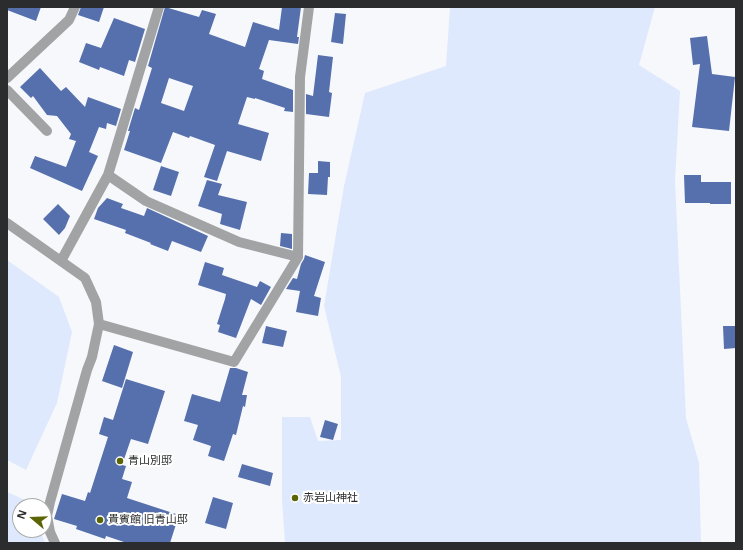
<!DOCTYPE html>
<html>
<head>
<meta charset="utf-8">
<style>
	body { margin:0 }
	#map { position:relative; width:743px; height:550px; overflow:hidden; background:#f7f8fb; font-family:"Noto Sans",sans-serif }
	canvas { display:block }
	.frame { position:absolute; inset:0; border:8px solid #2b2c2d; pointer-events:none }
	.north { position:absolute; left:12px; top:498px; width:40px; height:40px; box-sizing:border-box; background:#fff; border:1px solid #aaabab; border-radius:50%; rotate:289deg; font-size:11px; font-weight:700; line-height:16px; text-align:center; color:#2b2c2d }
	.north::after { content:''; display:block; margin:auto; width:14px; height:18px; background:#5c6505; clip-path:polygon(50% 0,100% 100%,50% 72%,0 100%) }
</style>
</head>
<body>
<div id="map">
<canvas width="743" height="550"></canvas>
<div class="frame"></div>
<div class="north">N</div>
</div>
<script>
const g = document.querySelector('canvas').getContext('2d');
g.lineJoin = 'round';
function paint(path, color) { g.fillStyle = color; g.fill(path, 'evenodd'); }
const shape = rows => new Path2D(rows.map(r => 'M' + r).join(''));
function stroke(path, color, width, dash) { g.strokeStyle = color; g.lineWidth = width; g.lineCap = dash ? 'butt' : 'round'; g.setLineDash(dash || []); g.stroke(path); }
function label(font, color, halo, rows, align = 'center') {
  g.font = font + ' "Noto Sans","Noto Sans JP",sans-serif'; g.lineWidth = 4; g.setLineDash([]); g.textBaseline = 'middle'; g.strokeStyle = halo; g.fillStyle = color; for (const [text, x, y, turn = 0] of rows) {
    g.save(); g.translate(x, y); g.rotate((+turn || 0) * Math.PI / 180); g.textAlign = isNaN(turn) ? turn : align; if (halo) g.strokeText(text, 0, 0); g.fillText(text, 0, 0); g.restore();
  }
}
const green = shape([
	[450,7,655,7,639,65,680,91,675,181,686,418,699,463,701,543,285,543,282,499,282,417,310,417,318,441,341,440,341,377,324,306,344,186,365,93,446,66],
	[7,260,59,297,72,332,57,403,26,470,7,460],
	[7,492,30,502,31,506,20,506,20,530,40,530,45,543,7,543]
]);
const building = shape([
	[7,7,41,7,36,21,7,10],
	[81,7,104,7,99,22,78,15],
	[165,7,199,17,202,10,216,14,209,34,245,47,253,22,279,30,282,7,301,7,297,37,299,37,298,44,269,40,259,69,264,71,262,79,293,90,293,112,284,111,285,108,255,98,255,99,247,97,238,124,269,133,261,161,227,151,217,181,204,177,215,145,190,136,189,138,173,132,161,163,124,150,130,131,128,131,135,108,139,110,152,68,148,66],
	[169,78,193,86,184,111,161,103],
	[335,13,346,14,343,44,331,42],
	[114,18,145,29,135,62,129,60,124,76,100,67,99,70,79,62,86,43,101,48],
	[707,36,712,74,735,77,729,131,692,127,700,64,693,65,690,38],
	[318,55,333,57,329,92,332,93,329,117,306,114,306,94,313,96],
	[40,68,61,91,66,87,85,107,88,97,121,109,116,126,107,123,106,129,99,127,89,152,98,156,82,191,30,168,35,156,66,167,76,141,69,139,71,134,57,116,47,115,33,96,31,98,20,87],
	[318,161,330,162,330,177,328,177,327,195,308,194,309,173,318,173],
	[161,166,179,172,171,196,153,190],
	[684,175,701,175,701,182,731,182,731,204,710,204,710,203,685,203],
	[207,180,222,184,218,195,247,202,240,230,220,224,222,214,198,206],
	[107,198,123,204,121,208,144,216,147,208,208,236,201,252,172,241,168,251,150,244,151,243,125,233,126,230,94,219,98,208],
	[58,204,70,216,65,228,59,235,43,219],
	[281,233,292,234,292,249,280,246],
	[305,255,325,262,314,296,321,298,318,316,296,312,300,291,286,289,293,278,297,279,301,264,304,259],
	[205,262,224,268,222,275,257,287,260,281,271,287,261,305,251,299,236,338,218,332,220,325,217,324,225,299,226,294,198,285],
	[266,326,287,331,283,347,262,343],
	[723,326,736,326,736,348,724,349],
	[114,345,133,352,122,388,102,381],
	[230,368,236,368,248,372,242,395,247,395,245,407,243,406,236,435,233,434,224,461,208,456,211,446,193,440,198,425,184,421,192,394,220,402],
	[126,379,165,391,148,444,131,439,122,465,126,466,122,479,132,482,127,498,179,515,170,543,127,543,106,536,105,539,76,529,77,526,54,519,62,494,85,501,88,492,90,493,108,437,99,434,104,417,113,420],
	[325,420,338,424,333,440,320,437],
	[242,464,273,473,270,486,238,477],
	[213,497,233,503,226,529,205,523]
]);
const minor = shape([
	[7,78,69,20,75,7],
	[7,90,47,131],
	[108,175,146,201,239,242,298,257],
	[7,223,85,278,96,302,99,324,92,357,87,370,50,502,47,516,50,532,55,543],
	[61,261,108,175,159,7],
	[99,324,234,362,298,257,300,77,309,7]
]);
const markers = [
	[120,461,4,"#5c6505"],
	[295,498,4,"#5c6505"],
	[100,520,4,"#5c6505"]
];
const poiNames = [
	["青山別邸",128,461],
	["赤岩山神社",303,498],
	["貴賓館 旧青山邸",108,520]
];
paint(green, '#dfe9fe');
paint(building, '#5570ad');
stroke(minor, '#a2a3a4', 10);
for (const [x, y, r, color] of markers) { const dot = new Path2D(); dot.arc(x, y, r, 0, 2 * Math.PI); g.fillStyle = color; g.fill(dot); stroke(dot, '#fff', 1.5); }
label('11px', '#2b2c2d', '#fff', poiNames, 'left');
</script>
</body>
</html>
